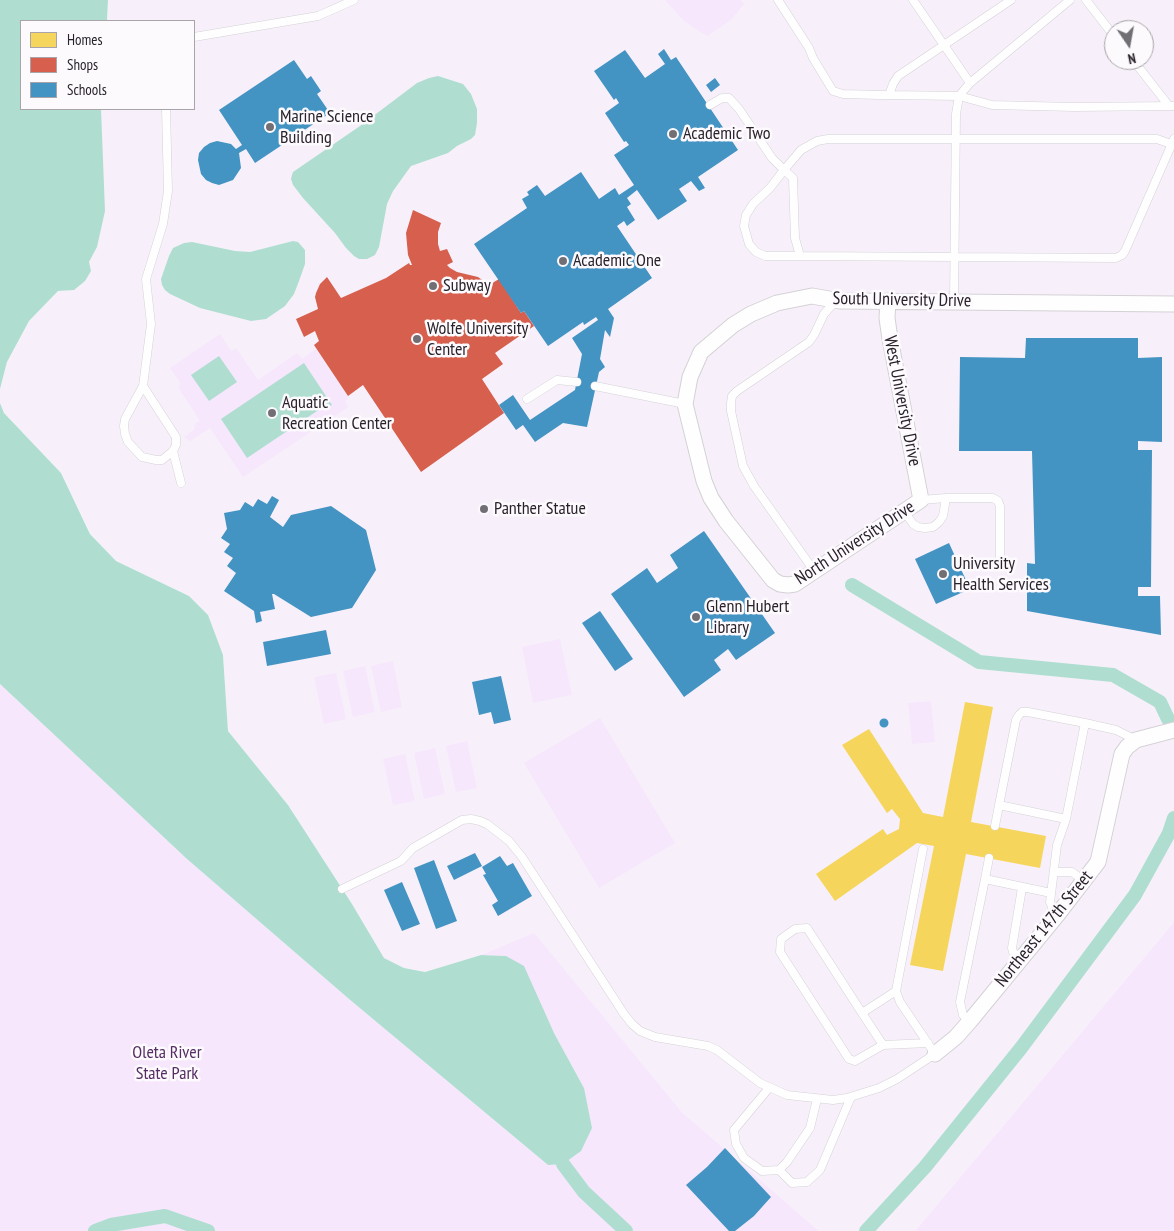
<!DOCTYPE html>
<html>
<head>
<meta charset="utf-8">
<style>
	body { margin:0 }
	#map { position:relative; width:1174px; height:1231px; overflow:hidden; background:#fcfbfd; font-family:"PT Sans Narrow",sans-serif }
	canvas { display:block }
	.legend { position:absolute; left:20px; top:20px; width:175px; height:90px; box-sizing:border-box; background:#fdfafe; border:1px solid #a8a4a9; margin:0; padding:6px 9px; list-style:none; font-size:15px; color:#28232a }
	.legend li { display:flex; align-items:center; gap:10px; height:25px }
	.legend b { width:25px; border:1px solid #a8a4a9 }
	.north { position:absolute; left:1104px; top:20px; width:50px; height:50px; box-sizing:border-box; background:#fdfafe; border:1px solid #a8a4a9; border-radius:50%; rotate:168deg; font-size:14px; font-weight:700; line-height:20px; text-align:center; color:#28232a }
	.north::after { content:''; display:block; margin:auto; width:18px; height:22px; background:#726f74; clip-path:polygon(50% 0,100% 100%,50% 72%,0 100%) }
</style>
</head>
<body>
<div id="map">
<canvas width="1174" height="1231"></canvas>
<ul class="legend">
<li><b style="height:14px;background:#f6d55c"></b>Homes</li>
<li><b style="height:14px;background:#d6604d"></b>Shops</li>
<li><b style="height:14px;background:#4393c3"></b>Schools</li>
</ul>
<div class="north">N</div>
</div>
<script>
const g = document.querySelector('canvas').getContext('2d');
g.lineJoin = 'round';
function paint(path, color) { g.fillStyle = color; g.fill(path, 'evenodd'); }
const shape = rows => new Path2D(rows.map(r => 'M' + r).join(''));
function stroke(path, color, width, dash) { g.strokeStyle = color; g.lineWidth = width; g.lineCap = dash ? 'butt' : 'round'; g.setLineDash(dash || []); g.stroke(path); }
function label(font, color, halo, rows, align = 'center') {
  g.font = font + ' "PT Sans Narrow",sans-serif'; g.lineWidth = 5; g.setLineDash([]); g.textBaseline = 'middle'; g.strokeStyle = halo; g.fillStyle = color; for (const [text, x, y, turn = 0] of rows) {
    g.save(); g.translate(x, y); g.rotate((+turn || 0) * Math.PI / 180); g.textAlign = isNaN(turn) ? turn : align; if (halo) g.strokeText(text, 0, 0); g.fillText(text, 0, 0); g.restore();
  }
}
const built = shape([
	[108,0,1174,0,1174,922,915,1231,819,1231,682,1112,534,934,481,955,425,972,404,968,384,958,352,904,288,805,228,731,223,655,189,596,116,561,91,535,61,473,4,413,0,403,0,389,7,362,29,321,58,291,68,290,89,262,97,247,101,109,194,109,194,21,107,21],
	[1114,30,1144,30,1144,60,1114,60]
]);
const green = shape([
	[665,0,741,0,744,4,731,20,707,36,685,22],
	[220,334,231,351,236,348,258,380,297,353,302,359,316,349,349,398,345,401,348,407,243,477,210,428,190,441,184,437,194,430,195,423,200,421,178,387,181,384,170,368],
	[560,639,572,695,533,703,522,647],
	[393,661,402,707,381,712,371,666],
	[365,666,375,712,353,717,343,671],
	[336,673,346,719,324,724,314,677],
	[0,684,187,859,349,999,548,1165,584,1088,554,1033,506,956,481,955,534,933,682,1112,819,1231,0,1231],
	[931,701,935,742,912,744,908,703],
	[600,718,675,843,599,888,524,763],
	[467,741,477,788,456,792,446,746],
	[435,748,445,794,424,799,414,753],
	[405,754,415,801,393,805,383,759],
	[1174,922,1174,1231,915,1231]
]);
const water = shape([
	[0,0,108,0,107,21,21,21,21,109,101,109,105,211,97,247,89,262,91,271,85,281,74,290,58,291,29,321,7,362,0,389],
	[438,76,463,84,471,94,477,109,477,123,475,135,471,139,457,146,448,153,411,166,393,191,387,204,379,247,375,255,367,259,359,259,354,256,346,248,335,233,303,198,293,185,291,179,292,175,293,172,360,126,417,83,429,78],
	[293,241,298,242,305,250,305,264,299,281,294,294,285,306,266,319,251,321,200,308,170,294,165,290,162,285,161,279,169,256,173,248,184,243,192,242,235,251,250,252],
	[219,356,237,382,209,401,191,375],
	[304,363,332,405,328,407,326,405,247,458,221,419],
	[0,403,4,413,61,473,90,534,116,561,189,596,208,615,223,655,228,731,288,805,352,904,384,958,404,968,425,972,481,955,506,956,524,966,554,1033,584,1088,592,1128,581,1151,563,1164,548,1165,349,999,187,859,0,684]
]);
const homes = shape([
	[965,702,993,707,971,822,1046,836,1040,868,966,854,943,971,910,965,934,846,917,843,835,901,816,874,883,829,887,835,899,829,900,819,892,809,887,813,842,745,869,729,923,813,943,817]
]);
const shops = shape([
	[413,210,441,223,438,232,438,244,440,251,447,249,453,262,447,265,450,268,457,272,478,277,489,285,499,279,521,313,524,311,534,326,495,353,503,364,482,379,504,413,421,472,363,385,348,396,314,345,319,341,315,331,304,337,296,319,318,309,315,297,316,293,320,284,327,277,341,298,386,278,409,263,410,265,412,265,408,255,406,233]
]);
const schools = shape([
	[664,49,671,60,676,57,738,150,698,177,705,188,699,191,691,181,679,189,687,201,658,220,637,190,627,198,631,204,627,207,635,220,627,226,624,221,617,226,652,278,608,309,614,318,610,337,605,330,600,359,605,367,599,372,587,427,563,423,535,442,523,425,516,430,499,405,513,395,530,420,575,390,582,354,572,338,598,320,596,317,584,325,583,322,548,346,524,311,521,313,474,244,527,208,522,199,529,195,527,192,537,185,545,196,581,172,599,199,615,188,619,195,634,185,614,155,629,145,626,141,624,142,605,113,619,103,616,98,614,100,594,71,625,50,645,78,665,64,658,54],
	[294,60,307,79,311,76,321,91,317,94,330,113,255,163,246,149,239,153,241,168,233,180,219,185,212,183,206,180,201,174,198,160,199,153,204,147,210,143,217,141,231,144,236,149,242,145,219,110],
	[715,78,720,85,711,92,706,85],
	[1026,338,1138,338,1138,358,1162,357,1162,442,1138,441,1138,450,1152,450,1151,587,1138,587,1138,596,1160,596,1161,635,1027,611,1027,563,1035,564,1032,451,959,451,960,357,1025,358],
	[272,496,279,500,270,517,283,527,291,515,331,506,366,530,376,570,352,608,311,617,274,594,272,594,275,609,260,612,262,621,256,623,254,611,224,591,236,573,227,566,233,558,224,552,230,544,221,538,227,529,224,513,240,510,245,502,253,507,258,499,267,504],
	[704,531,775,633,736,660,728,649,714,660,721,670,684,697,611,594,647,568,657,583,678,568,670,555],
	[949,543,970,589,936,604,915,559],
	[600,611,633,659,615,671,582,623],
	[326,630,331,654,267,666,263,642],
	[501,676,511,720,494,724,491,712,479,715,472,682],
	'879.5 723a4.5 4.5 0 1 1 9 0a4.5 4.5 0 1 1-9 0Z',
	[475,853,482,866,454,880,447,866],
	[500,856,507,866,513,863,532,896,498,916,492,905,498,901,483,875,486,874,482,867],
	[434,860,457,921,436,929,414,868],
	[402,882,420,924,402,931,384,890],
	[725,1148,771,1197,754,1216,735,1231,729,1231,686,1185,707,1167]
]);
const canal = shape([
	[852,585,979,662,1113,675,1160,702,1168,719],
	[563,1164,584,1192,626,1231],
	[95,1231,111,1225,165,1216,208,1231],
	[866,1231,925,1167,1021,1048,1135,895,1169,833,1174,818]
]);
const service = shape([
	[778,0,809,48,813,58,833,91,843,94,880,95,889,95,893,84,898,76,1011,0],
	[913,0,970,83],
	[1086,0,1114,36],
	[194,37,318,16,354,0],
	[1133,60,1169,106],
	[889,95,959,96,970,83,1070,0],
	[710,105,722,98,729,98,739,109,772,158,784,170,770,188,753,204,746,215,744,226,749,244,756,252,765,256,800,256],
	[1171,144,1157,139,828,139,817,141,801,150,784,170,793,178,795,238,800,256,1116,258,1122,255,1125,251,1174,139],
	[954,301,956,114,959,96,992,105,1074,107,1174,106],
	[143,386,151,324,146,279,163,224,168,191,166,109],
	[143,386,176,437,176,445,173,451,162,460,156,460,142,457,128,442,125,434,124,426,125,419,143,386],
	[595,386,685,404],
	[527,399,557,380,577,382],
	[173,451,181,483],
	[921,500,946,498,993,498,998,501,1000,506,1000,563],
	[904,511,913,524,918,527,925,528,933,527,939,522,943,516,946,498],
	[815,572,754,486,743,466,731,411,731,403,732,396,737,391,809,342,814,335,824,314,831,306,839,301],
	[1066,819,999,805,1016,720,1019,715,1022,712,1028,712,1085,723,1116,730,1136,740],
	[995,826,999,805],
	[1054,872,1072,872,1084,881],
	[985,879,989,858],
	[342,889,401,861,413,848,462,820,471,819,480,821,487,824,509,841,522,857,624,1014,632,1024,640,1031,655,1037,708,1046,717,1050,760,1083,787,1095,833,1100,847,1098,879,1088,897,1079,935,1054,900,1002,896,991,923,849],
	[1058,914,1052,907,1050,902,1057,845,1066,819,1085,723],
	[1021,959,1013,952,1012,948,1022,888],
	[862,1013,883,1045,855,1061,849,1059,780,952,781,939,795,929,807,928,862,1013,896,991],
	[970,1021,963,1015,960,1002,985,879,1051,893],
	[883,1045,928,1043],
	[769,1088,734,1130,736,1144,744,1158,762,1171,779,1170,787,1162,810,1128,817,1099],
	[779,1170,792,1183,807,1182,820,1170,851,1097]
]);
const minor = shape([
	[888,301,887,318,890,339,921,500,795,584,788,585,780,584,773,580,726,521,711,498,704,481,685,404,690,377,701,352,733,325,751,314,777,303,812,296,840,301,1174,304],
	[935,1054,956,1037,970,1021,1058,914,1098,862,1122,754,1127,747,1136,740,1174,730]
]);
const markers = [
	[270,127,5,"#726f74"],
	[673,134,5,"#726f74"],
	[563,261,5,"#726f74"],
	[433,286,5,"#726f74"],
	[417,339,5,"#726f74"],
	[272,413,5,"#726f74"],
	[484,509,5,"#726f74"],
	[943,574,5,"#726f74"],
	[696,617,5,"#726f74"]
];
const poiNames = [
	["Marine Science",280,117],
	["Building",280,138],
	["Academic Two",683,134],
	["Academic One",573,261],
	["Subway",443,286],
	["Wolfe University",427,329],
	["Center",427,350],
	["Aquatic",282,403],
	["Recreation Center",282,424],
	["Panther Statue",494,509],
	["University",953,564],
	["Health Services",953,585],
	["Glenn Hubert",706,607],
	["Library",706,628]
];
const streetNames = [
	["South University Drive",902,300,1],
	["West University Drive",902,401,79],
	["North University Drive",855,543,-33],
	["Northeast 147th Street",1044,929,-51]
];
const parkNames = [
	["Oleta River",167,1053],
	["State Park",167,1074]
];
paint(built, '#f7f0fa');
paint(green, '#f6e7fc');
paint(water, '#afded0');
paint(homes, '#f6d55c');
paint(shops, '#d6604d');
paint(schools, '#4393c3');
stroke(canal, '#afded0', 14);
stroke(service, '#d4d1d5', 9);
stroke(minor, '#d4d1d5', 17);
stroke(service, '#fffeff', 8);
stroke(minor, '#fffeff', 15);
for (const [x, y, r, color] of markers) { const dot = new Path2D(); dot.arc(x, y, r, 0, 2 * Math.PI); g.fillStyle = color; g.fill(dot); stroke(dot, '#fdfafe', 2); }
label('18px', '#28232a', '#fdfafe', poiNames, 'left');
label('18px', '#28232a', '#fdfafe', streetNames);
label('18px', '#552c64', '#fdfafe', parkNames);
</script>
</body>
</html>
